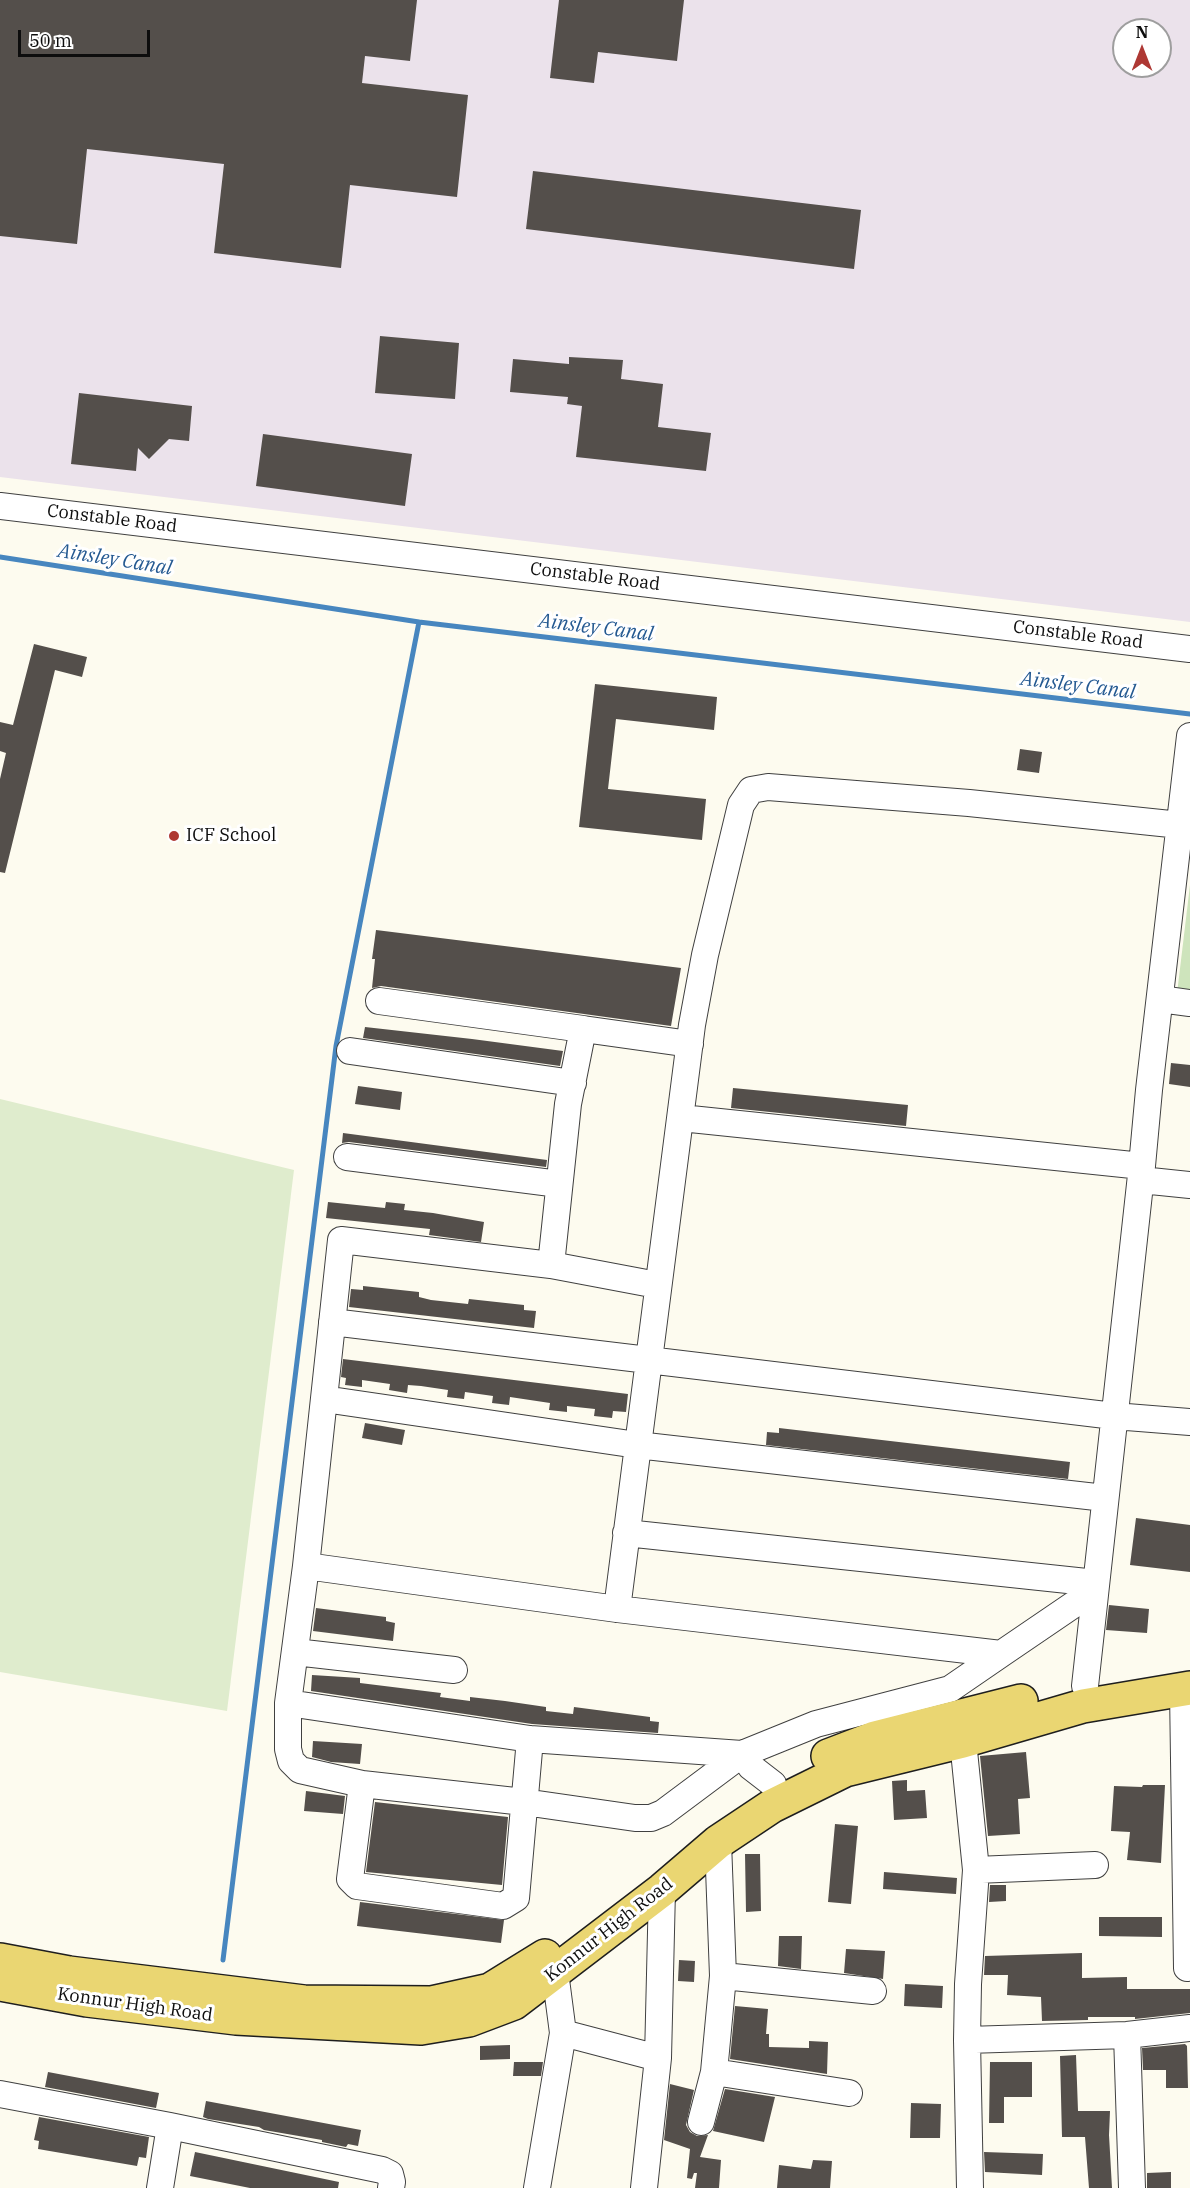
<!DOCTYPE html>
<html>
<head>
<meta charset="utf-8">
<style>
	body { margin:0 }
	#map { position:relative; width:1190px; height:2188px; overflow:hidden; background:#fdfbef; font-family:"IBM Plex Serif",serif }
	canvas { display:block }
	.north { position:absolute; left:1112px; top:18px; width:60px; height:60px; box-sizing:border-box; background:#fff; border:2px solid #9e9e9e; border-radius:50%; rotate:0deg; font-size:16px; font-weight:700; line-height:24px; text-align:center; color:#0d0d0d }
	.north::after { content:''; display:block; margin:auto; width:21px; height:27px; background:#ae3834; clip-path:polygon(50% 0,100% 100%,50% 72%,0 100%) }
	.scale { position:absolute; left:18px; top:30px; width:132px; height:27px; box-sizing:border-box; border:3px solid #0d0d0d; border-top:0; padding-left:8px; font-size:18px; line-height:21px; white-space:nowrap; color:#0d0d0d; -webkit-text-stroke:4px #fff; paint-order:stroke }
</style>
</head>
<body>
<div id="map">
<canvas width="1190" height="2188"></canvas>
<div class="north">N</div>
<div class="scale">50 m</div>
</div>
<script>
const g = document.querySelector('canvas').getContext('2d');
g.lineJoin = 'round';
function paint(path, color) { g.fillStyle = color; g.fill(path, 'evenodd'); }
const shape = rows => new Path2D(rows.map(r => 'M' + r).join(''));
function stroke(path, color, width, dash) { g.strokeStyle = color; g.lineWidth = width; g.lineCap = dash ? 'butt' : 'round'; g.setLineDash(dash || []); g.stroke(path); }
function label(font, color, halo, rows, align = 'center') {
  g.font = font + ' "IBM Plex Serif",serif'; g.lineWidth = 6; g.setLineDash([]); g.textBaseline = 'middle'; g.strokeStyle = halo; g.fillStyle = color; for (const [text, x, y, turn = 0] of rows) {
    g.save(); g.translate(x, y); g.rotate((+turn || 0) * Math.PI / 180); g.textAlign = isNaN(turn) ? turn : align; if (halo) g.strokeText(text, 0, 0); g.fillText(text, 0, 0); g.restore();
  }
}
const industrial = shape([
	[0,0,1190,0,1190,622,0,477],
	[1124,30,1160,30,1160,66,1124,66]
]);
const green = shape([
	[1190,885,1190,1004,1176,1002]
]);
const pitch = shape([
	[0,1099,294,1170,227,1711,0,1672]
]);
const stream = shape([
	[0,557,419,622,1190,714],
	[223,1960,336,1046,419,622]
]);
const building = shape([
	[0,0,417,0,410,61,365,56,362,83,468,95,457,197,350,185,341,268,214,253,224,164,87,149,77,244,0,236],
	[559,0,684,0,677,61,598,52,594,83,550,78],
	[533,171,861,210,854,269,526,229],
	[380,336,459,343,455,399,375,393],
	[569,357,623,360,621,379,663,384,658,427,711,433,706,471,576,457,582,406,567,404,568,397,510,392,513,359,569,364],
	[79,393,192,406,189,441,169,439,149,459,138,448,136,471,71,464],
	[263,434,412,454,405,506,256,486],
	[34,644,87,657,82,677,55,670,5,873,0,872,0,779,6,753,0,751,0,722,13,725],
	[595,684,717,697,714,730,616,719,608,789,706,799,702,840,579,827],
	[1020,749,1042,752,1039,773,1017,770],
	[376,930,681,968,671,1026,381,986,372,988,375,959,372,959],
	[365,1027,472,1039,563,1051,560,1066,363,1038],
	[1171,1063,1190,1065,1190,1087,1169,1084],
	[358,1086,402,1092,400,1110,355,1104],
	[733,1088,908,1105,906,1126,731,1108],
	[343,1133,547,1160,546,1167,349,1142,342,1143],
	[328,1202,385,1208,386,1202,405,1204,404,1210,433,1213,484,1222,481,1242,429,1235,430,1229,326,1218],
	[363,1286,419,1292,419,1297,431,1300,468,1304,469,1299,524,1305,524,1310,536,1311,534,1328,349,1307,351,1289,363,1290],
	[343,1359,628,1394,626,1412,613,1411,612,1418,594,1416,595,1409,567,1406,567,1412,549,1410,550,1403,510,1397,509,1405,492,1403,493,1396,465,1392,464,1399,447,1397,448,1390,421,1386,408,1385,407,1393,389,1390,390,1384,362,1380,362,1387,345,1385,346,1378,341,1377],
	[365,1423,405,1430,402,1445,362,1438],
	[779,1428,1070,1462,1068,1479,766,1445,767,1432,779,1433],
	[1136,1518,1190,1525,1190,1572,1130,1565],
	[1109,1605,1149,1609,1147,1633,1106,1630],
	[316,1608,386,1617,386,1621,395,1623,393,1641,313,1631],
	[312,1675,360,1678,360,1683,441,1693,440,1697,470,1701,470,1697,505,1701,546,1707,546,1711,573,1714,574,1707,650,1717,650,1721,659,1722,658,1733,532,1724,311,1691],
	[313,1741,362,1744,360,1764,331,1762,312,1757],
	[1026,1752,1030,1798,1018,1799,1020,1834,988,1836,980,1756],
	[907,1780,907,1791,925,1790,927,1818,894,1820,892,1781],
	[1143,1785,1165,1785,1161,1863,1127,1860,1130,1832,1111,1831,1114,1786,1142,1787],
	[306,1791,345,1796,343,1814,304,1811],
	[375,1802,508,1817,502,1885,366,1872],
	[835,1824,858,1826,851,1904,828,1902],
	[745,1854,760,1854,761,1911,746,1912],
	[884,1872,957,1878,956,1894,883,1889],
	[990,1885,1006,1885,1006,1901,989,1902],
	[360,1902,504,1920,501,1943,357,1926],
	[1099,1917,1162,1917,1162,1937,1099,1936],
	[779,1936,802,1936,801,1969,778,1966],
	[846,1949,885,1951,883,1979,844,1973],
	[1082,1953,1082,1978,1127,1977,1127,1989,1190,1989,1190,2013,1135,2019,1135,2017,1088,2017,1088,2020,1042,2021,1041,1997,1007,1995,1008,1975,984,1975,985,1956],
	[679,1960,695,1961,694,1982,678,1981],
	[905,1984,943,1986,942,2008,904,2006],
	[735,2006,768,2009,766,2034,769,2034,769,2047,809,2048,809,2041,828,2042,827,2074,730,2059],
	[1185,2044,1187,2046,1188,2088,1166,2088,1166,2070,1143,2070,1142,2048],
	[510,2045,510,2059,480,2060,480,2046],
	[1076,2055,1078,2111,1110,2111,1109,2135,1112,2188,1089,2188,1085,2137,1062,2137,1060,2056],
	[514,2062,543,2062,541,2076,513,2076],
	[990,2062,1032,2062,1032,2097,1004,2097,1004,2123,989,2123],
	[48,2072,159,2093,156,2108,45,2087],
	[670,2084,694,2090,686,2125,690,2132,697,2136,708,2135,700,2157,721,2160,719,2188,695,2188,697,2173,694,2173,692,2179,687,2178,690,2149,664,2140],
	[725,2089,775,2097,764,2142,713,2131],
	[206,2101,361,2130,358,2146,348,2144,346,2147,322,2142,322,2140,264,2130,259,2127,208,2119,203,2117],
	[911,2103,941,2104,940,2138,910,2138],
	[39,2117,149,2137,146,2158,139,2157,137,2166,38,2149,39,2141,34,2140],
	[195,2152,339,2182,338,2188,250,2188,190,2176],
	[984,2152,1043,2154,1042,2175,985,2172],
	[813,2160,832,2161,830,2188,777,2188,779,2165,811,2169],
	[1171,2172,1171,2188,1147,2188,1147,2173]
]);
const minor = shape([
	[0,506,1190,649],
	[1160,999,1190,1003],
	[379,1001,583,1029],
	[350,1051,573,1083],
	[681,1118,1142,1166],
	[347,1157,559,1184],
	[1141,1180,1190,1185],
	[551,1265,568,1104,583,1029,690,1044],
	[332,1322,1114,1416,1190,1422],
	[324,1399,637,1445,1105,1498],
	[626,1533,1096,1583],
	[306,1566,341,1240,551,1265,657,1285],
	[617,1609,692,1025,705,955,741,805,751,790,768,787,969,803,1180,825],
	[295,1652,454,1670],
	[1085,1686,1142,1166,1149,1090,1190,736],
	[1183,1690,1187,1968],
	[288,1703,288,1749,291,1761,300,1770,362,1784,524,1802,635,1818,651,1818,663,1813,742,1754,816,1724,950,1689,1001,1654],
	[963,1741,976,1870,968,1984,967,2040,970,2188],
	[362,1784,350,1879,357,1886,503,1906,516,1898,530,1739],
	[773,1784,751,1767,742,1754,530,1739,288,1703,306,1566,617,1609,1001,1654,1095,1590],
	[976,1870,1095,1865],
	[723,1976,873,1991],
	[563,2033,658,2058],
	[1127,2035,1132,2188],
	[967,2040,1127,2035,1190,2028],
	[714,2072,849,2093],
	[0,2094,170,2126,382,2170,390,2174,392,2182,391,2188],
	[701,2122,714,2072,723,1976,718,1842],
	[160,2188,170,2126],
	[537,2188,563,2033,555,1972],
	[644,2188,658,2058,662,1890]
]);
const major = shape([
	[828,1756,875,1738,1021,1701],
	[0,1960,69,1973,304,2002,431,2003,490,1990,545,1956],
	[0,1984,87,2000,236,2018,421,2028,469,2020,514,2003,662,1890,718,1842,772,1806,845,1770,963,1741,1083,1706,1190,1688]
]);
const markers = [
	[174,836,6,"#ae3834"]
];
const streetNames = [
	["Constable Road",112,519,7],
	["Constable Road",595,577,7],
	["Constable Road",1078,635,7],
	["Konnur High Road",609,1930,-38],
	["Konnur High Road",135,2005,8]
];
const poiNames = [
	["ICF School",186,836]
];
const waterNames = [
	["Ainsley Canal",115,560,9],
	["Ainsley Canal",596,628,7],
	["Ainsley Canal",1078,686,7]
];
paint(industrial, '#ebe2eb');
paint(green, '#cee4bc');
paint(pitch, '#dfeccd');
stroke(stream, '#4786bf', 5);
paint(building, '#544f4b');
stroke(minor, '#404040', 28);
stroke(major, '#1e1e1e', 36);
stroke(minor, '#fff', 26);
stroke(major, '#ead672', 33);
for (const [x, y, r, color] of markers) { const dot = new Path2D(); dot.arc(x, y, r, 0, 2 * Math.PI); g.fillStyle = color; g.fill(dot); stroke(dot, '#fff', 2); }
label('18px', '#0d0d0d', '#fff', streetNames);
label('18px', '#0d0d0d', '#fff', poiNames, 'left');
label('italic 20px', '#245991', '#fff', waterNames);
</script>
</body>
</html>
